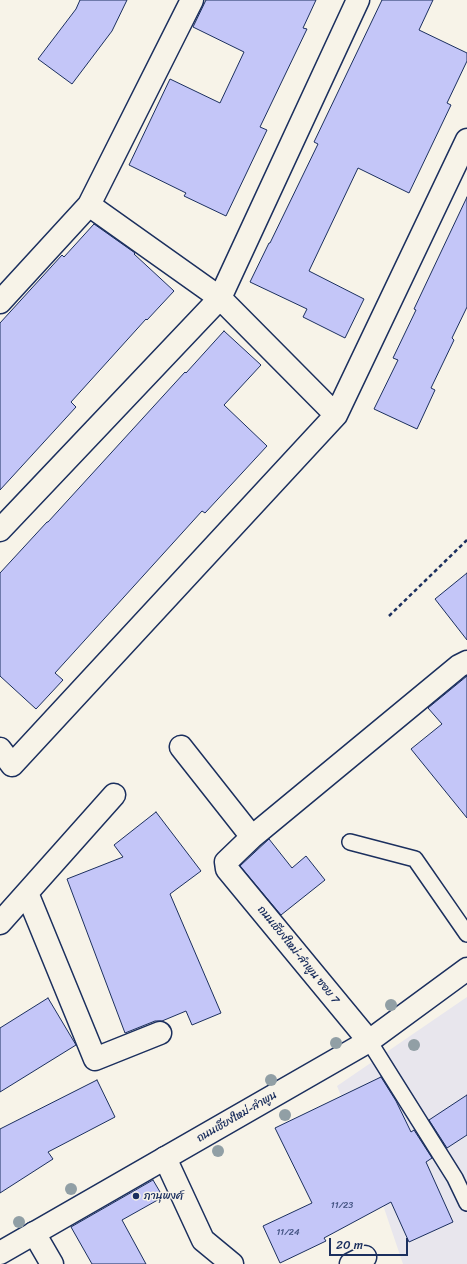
<!DOCTYPE html>
<html>
<head>
<meta charset="utf-8">
<style>
	body { margin:0 }
	#map { position:relative; width:467px; height:1264px; overflow:hidden; background:#f7f3e8; font-family:Sriracha,sans-serif }
	canvas { display:block }
	.scale { position:absolute; left:329px; top:1238px; width:79px; height:18px; box-sizing:border-box; border:2px solid #1b2f5e; border-top:0; padding-left:5px; font-size:12px; line-height:14px; white-space:nowrap; color:#1b2f5e; -webkit-text-stroke:3px #f7f3e8; paint-order:stroke }
</style>
</head>
<body>
<div id="map">
<canvas width="467" height="1264"></canvas>
<div class="scale">20 m</div>
</div>
<script>
const g = document.querySelector('canvas').getContext('2d');
g.lineJoin = 'round';
function paint(path, color) { g.fillStyle = color; g.fill(path, 'evenodd'); }
const shape = rows => new Path2D(rows.map(r => 'M' + r).join(''));
function stroke(path, color, width, dash) { g.strokeStyle = color; g.lineWidth = width; g.lineCap = dash ? 'butt' : 'round'; g.setLineDash(dash || []); g.stroke(path); }
function label(font, color, halo, rows, align = 'center') {
  g.font = font + ' Sriracha,"Playpen Sans Thai",sans-serif'; g.lineWidth = 3; g.setLineDash([]); g.textBaseline = 'middle'; g.strokeStyle = halo; g.fillStyle = color; for (const [text, x, y, turn = 0] of rows) {
    g.save(); g.translate(x, y); g.rotate((+turn || 0) * Math.PI / 180); g.textAlign = isNaN(turn) ? turn : align; if (halo) g.strokeText(text, 0, 0); g.fillText(text, 0, 0); g.restore();
  }
}
const built = shape([
	[467,997,467,1264,403,1264,367,1158,337,1086]
]);
const building = shape([
	[80,0,127,0,112,31,72,84,38,59,76,9,80,0],
	[206,0,316,0,303,28,307,29,260,127,267,130,226,216,184,196,186,193,129,165,170,79,220,103,244,52,193,27,206,0],
	[382,0,433,0,419,30,467,53,467,61,447,103,451,105,409,193,358,168,309,271,364,299,345,338,303,317,307,309,250,282,269,243,270,243,318,144,314,142,382,0],
	[467,197,467,307,452,338,454,340,431,388,435,390,417,429,374,409,398,360,393,358,416,310,414,309,467,197],
	[94,224,135,253,134,254,174,291,147,320,146,319,71,402,76,407,0,490,0,323,62,255,64,257,94,224],
	[224,331,261,365,224,405,267,446,205,513,202,511,55,673,63,680,36,709,0,676,0,573,47,522,48,522,185,372,186,373,224,331],
	[467,573,467,640,435,599,467,573],
	[467,676,467,818,411,749,442,724,428,708,467,676],
	[156,812,201,871,170,894,221,1013,192,1025,186,1011,162,1021,155,1021,125,1033,67,879,123,857,114,845,156,812],
	[269,839,292,868,306,856,325,880,281,915,240,866,269,839],
	[48,998,76,1045,0,1092,0,1028,48,998],
	[381,1077,396,1101,411,1132,414,1130,432,1158,426,1162,453,1222,409,1242,391,1202,324,1238,326,1241,280,1263,263,1226,312,1203,275,1128,381,1077],
	[97,1080,115,1117,48,1152,53,1159,0,1193,0,1129,97,1080],
	[467,1095,467,1135,447,1148,429,1120,467,1095],
	[153,1180,163,1197,122,1220,146,1264,92,1264,71,1227,153,1180]
]);
const path = shape([
	[389,616,467,540]
]);
const lane = shape([
	[350,842,415,859,467,934],
	[369,1041,455,1178,467,1203]
]);
const street = shape([
	[89,205,220,298,336,415],
	[0,302,89,205,192,0],
	[0,530,220,298,358,0],
	[181,747,252,837],
	[0,749,12,765,336,415,467,140],
	[27,893,95,1059,160,1033],
	[0,923,114,795],
	[369,1041,227,869,226,862,252,837,459,666,467,662],
	[165,1158,203,1240,232,1264],
	[34,1233,52,1264],
	[351,1264,365,1257]
]);
const secondary = shape([
	[0,1253,369,1041,467,969]
]);
const trees = [
	[391,1005],
	[336,1043],
	[414,1045],
	[271,1080],
	[285,1115],
	[218,1151],
	[71,1189],
	[19,1222]
];
const markers = [
	[136,1196,4,"#1b2f5e"]
];
const numberNames = [
	["11/23",342,1206],
	["11/24",288,1233]
];
const streetNames = [
	["ถนนเชียงใหม่-ลำพูน ซอย 7",298,955,51],
	["ถนนเชียงใหม่-ลำพูน",237,1117,-30]
];
const poiNames = [
	["ภานุพงศ์",144,1196]
];
paint(built, '#e8e6ed');
paint(building, '#c4c6f8');
stroke(building, '#1b2f5e', 1);
stroke(lane, '#1b2f5e', 18);
stroke(street, '#1b2f5e', 25);
stroke(secondary, '#1b2f5e', 25);
stroke(path, '#1b2f5e', 2.5, [4, 3]);
stroke(lane, '#f7f3e8', 15);
stroke(street, '#f7f3e8', 22);
stroke(secondary, '#f7f3e8', 22);
g.fillStyle = '#919fa5';
for (const [x, y] of trees) { g.beginPath(); g.arc(x, y, 6, 0, 2 * Math.PI); g.fill(); }
for (const [x, y, r, color] of markers) { const dot = new Path2D(); dot.arc(x, y, r, 0, 2 * Math.PI); g.fillStyle = color; g.fill(dot); stroke(dot, '#f7f3e8', 1.5); }
label('9px', '#455584', null, numberNames);
label('11px', '#1b2f5e', '#f7f3e8', streetNames);
label('11px', '#1b2f5e', '#f7f3e8', poiNames, 'left');
</script>
</body>
</html>
